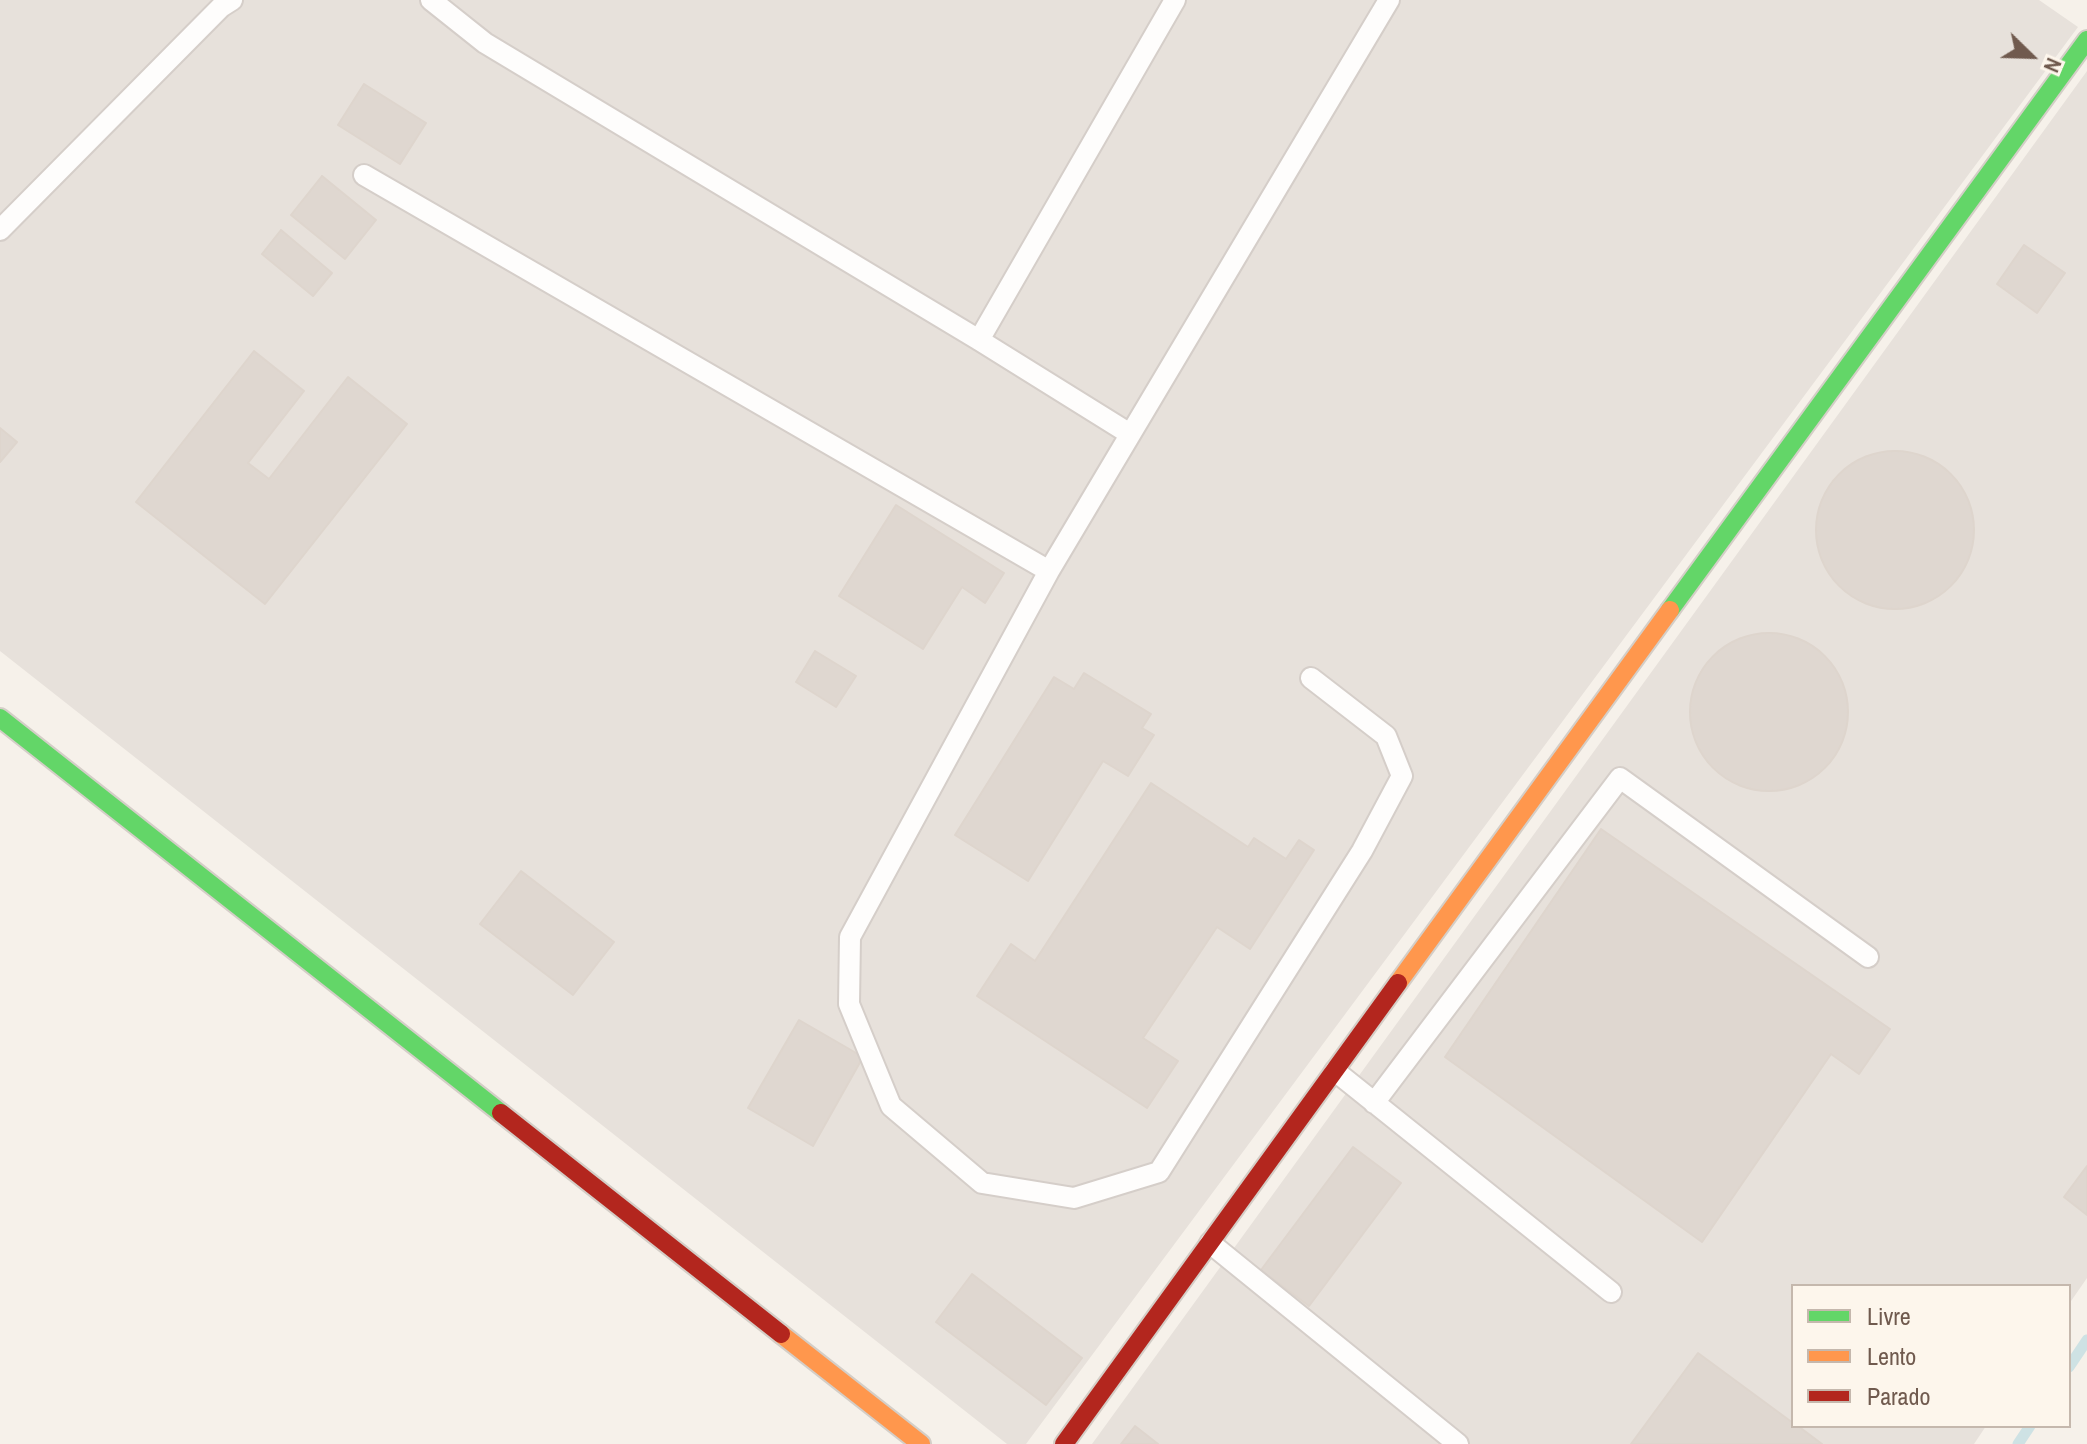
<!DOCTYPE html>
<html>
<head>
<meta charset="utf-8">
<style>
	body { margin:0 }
	#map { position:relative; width:2087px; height:1444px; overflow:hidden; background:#f6f1ea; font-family:"Archivo Narrow",sans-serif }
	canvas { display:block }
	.legend { position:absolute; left:1791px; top:1284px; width:280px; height:144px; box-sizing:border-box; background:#fdf6ec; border:2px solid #c5b8ad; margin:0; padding:10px 14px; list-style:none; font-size:24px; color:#705a4e }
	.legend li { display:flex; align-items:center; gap:16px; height:40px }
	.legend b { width:40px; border:2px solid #c5b8ad }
	.north { position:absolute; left:1991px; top:16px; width:80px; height:80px; -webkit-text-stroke:6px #fdf6ec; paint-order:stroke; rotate:113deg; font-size:22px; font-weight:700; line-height:32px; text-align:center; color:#705a4e }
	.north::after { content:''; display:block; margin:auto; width:28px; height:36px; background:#705a4e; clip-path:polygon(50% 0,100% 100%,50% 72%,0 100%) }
</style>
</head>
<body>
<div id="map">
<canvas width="2087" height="1444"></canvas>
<ul class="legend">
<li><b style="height:10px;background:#63d668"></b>Livre</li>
<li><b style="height:10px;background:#ff974d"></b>Lento</li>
<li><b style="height:10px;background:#b3261e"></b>Parado</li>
</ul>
<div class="north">N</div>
</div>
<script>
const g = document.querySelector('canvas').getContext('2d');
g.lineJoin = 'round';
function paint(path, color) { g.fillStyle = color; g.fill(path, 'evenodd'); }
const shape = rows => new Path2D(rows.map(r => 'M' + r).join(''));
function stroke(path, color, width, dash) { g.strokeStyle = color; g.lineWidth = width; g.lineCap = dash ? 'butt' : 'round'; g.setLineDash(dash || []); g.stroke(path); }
const industrial = shape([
	[0,0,2039,0,2078,27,1026,1444,1007,1444,0,651],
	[2087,71,2087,1278,2069,1304,2069,1286,1793,1286,1793,1426,1986,1426,1974,1444,1092,1444]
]);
const stream = shape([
	[2069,1367,2087,1340],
	[2018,1444,2030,1426]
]);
const building = shape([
	[364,84,426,123,400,164,338,125,364,84],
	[322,176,376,220,345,259,291,215,322,176],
	[281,230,332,273,313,296,262,254,281,230],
	[2024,245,2065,273,2037,313,1997,284,2024,245],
	[254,351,304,391,248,463,269,479,348,377,407,424,265,604,136,502,254,351],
	[0,428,17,442,0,462,0,428],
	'1816 530a79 79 0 1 1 158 0a79 79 0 1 1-158 0Z',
	[896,505,1004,573,985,603,962,587,923,649,839,596,896,505],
	'1690 712a79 79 0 1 1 158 0a79 79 0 1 1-158 0Z',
	[815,651,856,676,836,707,796,682,815,651],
	[1084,673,1151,714,1142,728,1154,735,1128,776,1103,761,1028,881,955,835,1054,677,1074,689,1084,673],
	[1151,783,1248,847,1254,838,1286,859,1299,840,1314,850,1250,949,1217,927,1143,1038,1178,1061,1147,1108,977,996,1011,944,1035,961,1151,783],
	[1601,829,1890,1029,1859,1074,1831,1054,1702,1242,1445,1057,1601,829],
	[521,871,614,942,573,995,480,924,521,871],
	[799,1020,863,1057,813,1146,748,1108,799,1020],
	[1353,1147,1401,1183,1309,1306,1261,1270,1353,1147],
	[2087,1166,2087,1215,2064,1197,2087,1166],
	[972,1274,1082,1358,1046,1405,936,1322,972,1274],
	[1698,1353,1793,1423,1793,1426,1798,1426,1822,1444,1631,1444,1698,1353],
	[1135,1426,1158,1444,1121,1444,1135,1426]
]);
const lane = shape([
	[431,0,485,43,979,340,1130,434],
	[364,175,1049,571],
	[0,230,221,7,232,0],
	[979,340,1175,0],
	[1311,678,1386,736,1402,776,1362,851,1159,1172,1074,1198,982,1183,891,1106,849,1004,850,937,1049,571,1389,0],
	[1335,1071,1611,1292],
	[1374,1103,1620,778,1868,957],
	[1210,1243,1458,1444]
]);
const fast = shape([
	[1670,610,2087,40],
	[0,718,501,1113]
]);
const slow = shape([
	[1398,983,1670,610],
	[781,1334,921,1444]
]);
const jam = shape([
	[501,1113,781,1334],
	[1064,1444,1398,983]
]);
paint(industrial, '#e7e1db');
stroke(stream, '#cee2e4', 11);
paint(building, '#dfd7d0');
stroke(building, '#ded5cd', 2);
stroke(lane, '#d5cec9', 24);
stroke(fast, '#d4cec7', 22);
stroke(slow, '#d4cec7', 22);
stroke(jam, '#d4cec7', 22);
stroke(lane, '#fefdfc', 20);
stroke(fast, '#63d668', 18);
stroke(slow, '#ff974d', 18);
stroke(jam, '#b3261e', 18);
</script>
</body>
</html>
